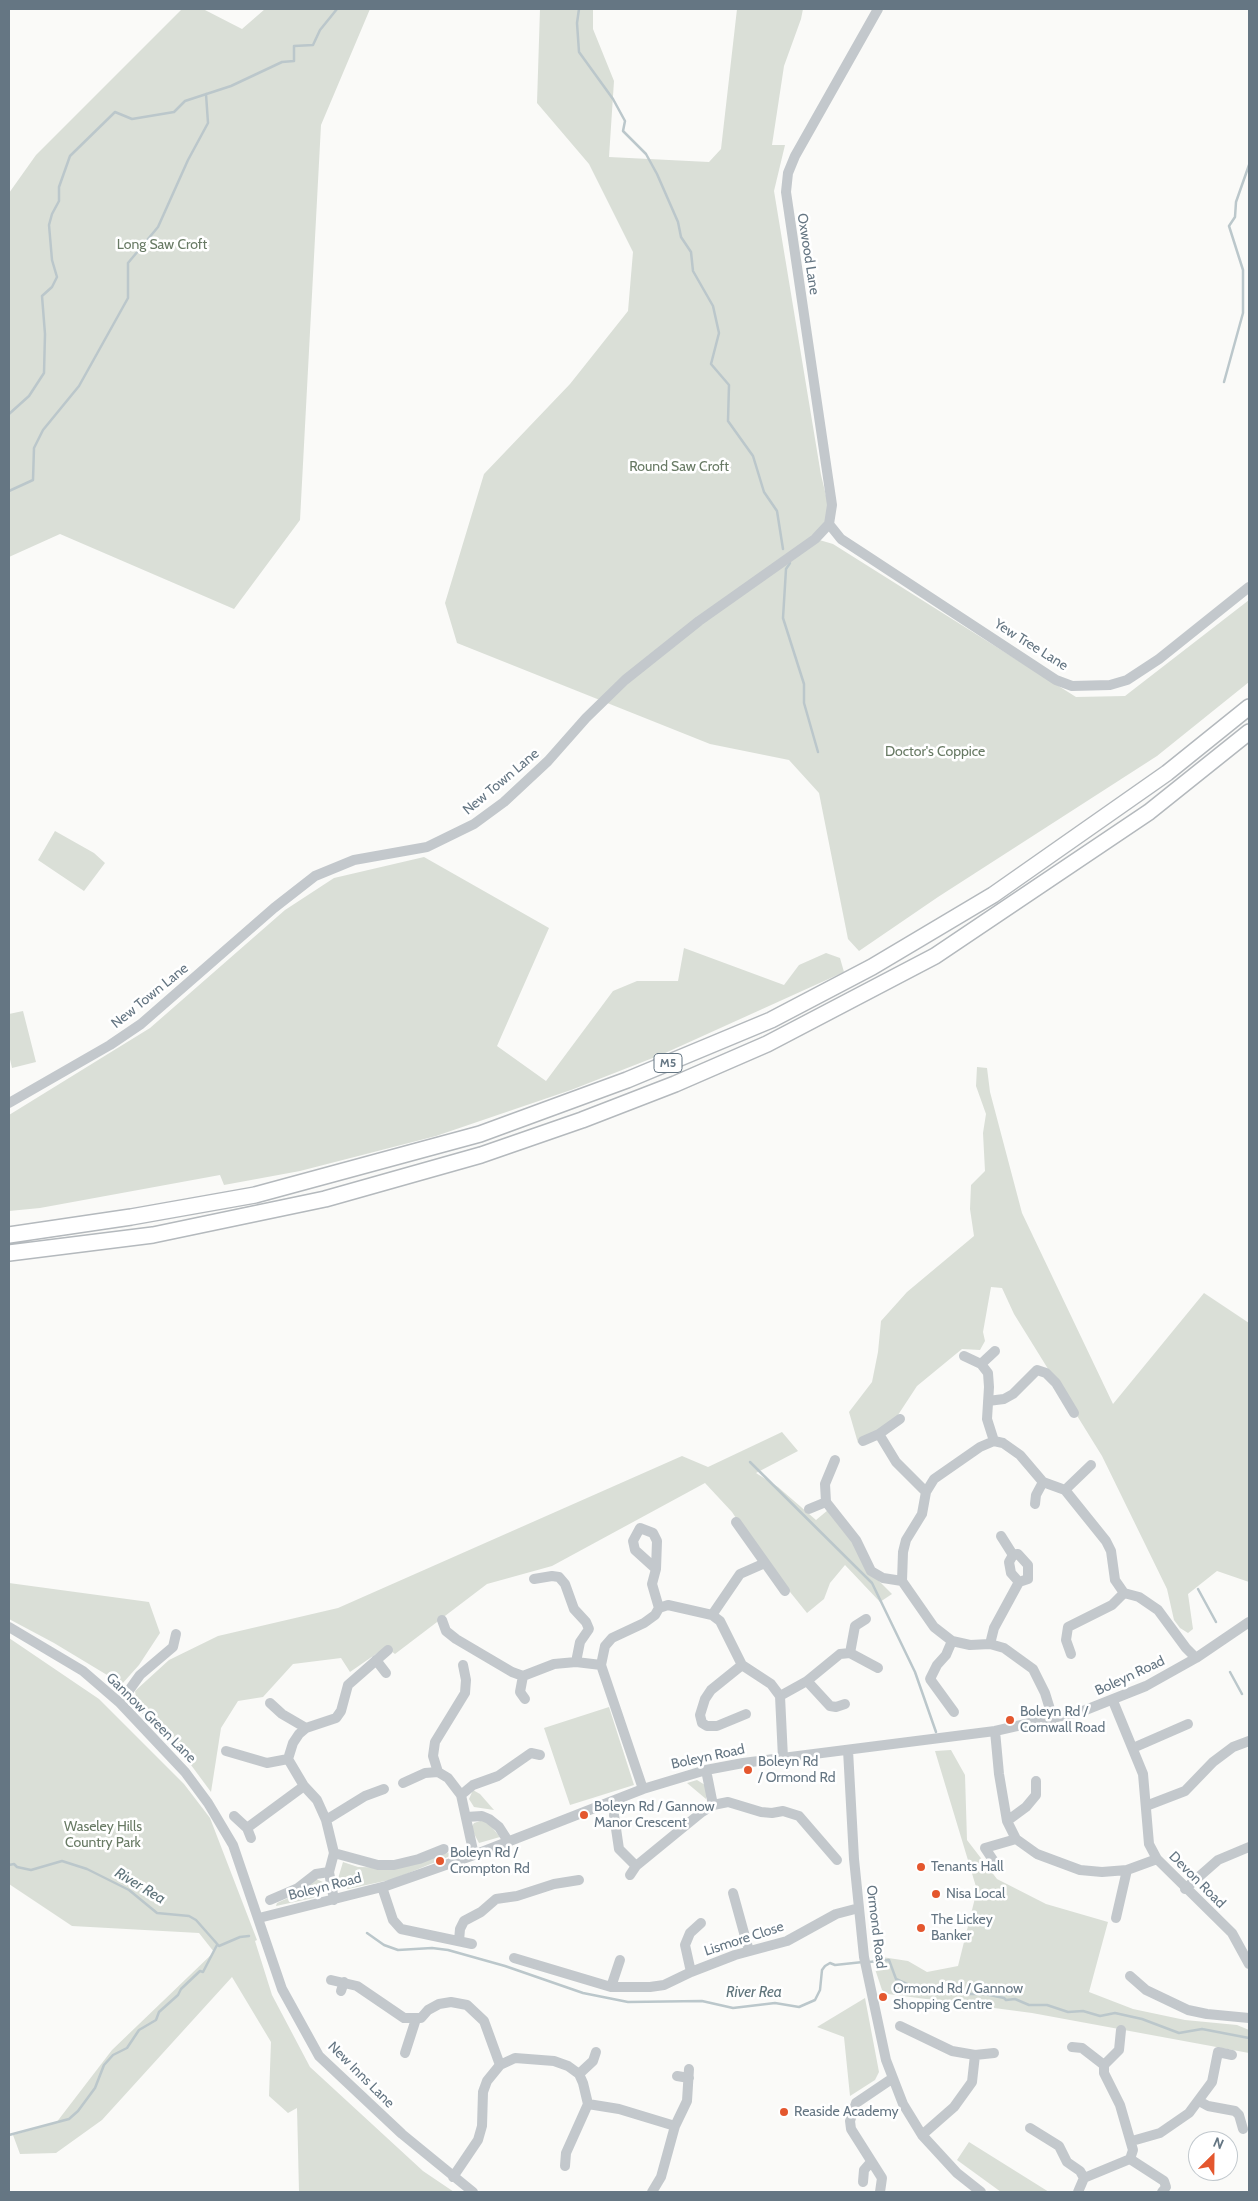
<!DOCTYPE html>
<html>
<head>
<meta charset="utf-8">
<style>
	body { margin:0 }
	#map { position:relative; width:1258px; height:2201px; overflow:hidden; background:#fafaf8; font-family:Cabin,sans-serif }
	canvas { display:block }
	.frame { position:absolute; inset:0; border:10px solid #657683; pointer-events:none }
	.north { position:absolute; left:1188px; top:2131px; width:50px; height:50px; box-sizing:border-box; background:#fff; border:1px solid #c1c8cd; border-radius:50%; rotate:23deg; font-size:14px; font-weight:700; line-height:20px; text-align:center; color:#657683 }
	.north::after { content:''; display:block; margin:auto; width:18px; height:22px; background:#e4572e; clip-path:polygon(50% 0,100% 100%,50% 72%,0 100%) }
</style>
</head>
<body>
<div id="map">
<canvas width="1258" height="2201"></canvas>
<div class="frame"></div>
<div class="north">N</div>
</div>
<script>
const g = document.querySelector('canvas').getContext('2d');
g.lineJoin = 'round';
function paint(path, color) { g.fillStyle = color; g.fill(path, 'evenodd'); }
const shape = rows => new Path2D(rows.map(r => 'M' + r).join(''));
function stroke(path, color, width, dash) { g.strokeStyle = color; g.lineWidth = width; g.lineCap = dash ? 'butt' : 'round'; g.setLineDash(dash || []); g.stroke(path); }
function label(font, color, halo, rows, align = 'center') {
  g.font = font + ' Cabin,sans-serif'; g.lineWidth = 5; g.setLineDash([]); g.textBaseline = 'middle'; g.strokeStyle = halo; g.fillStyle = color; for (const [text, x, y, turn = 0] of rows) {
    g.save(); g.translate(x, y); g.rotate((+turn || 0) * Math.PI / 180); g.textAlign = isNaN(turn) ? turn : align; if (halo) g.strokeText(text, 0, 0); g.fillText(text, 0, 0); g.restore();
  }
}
const green = shape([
	[182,9,203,9,242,29,265,9,370,9,321,125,300,520,234,609,60,534,9,557,9,193,36,155],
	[540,9,593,9,593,29,614,81,609,157,709,162,721,149,737,9,803,9,801,19,784,66,772,145,785,145,774,191,821,475,831,516,816,539,833,544,1076,697,1125,696,1249,600,1249,682,1157,756,938,897,859,951,848,939,819,793,789,760,710,744,457,643,445,603,484,474,570,384,628,311,633,252,589,164,537,103],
	[55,831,94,853,105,863,84,891,38,860],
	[424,857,549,928,497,1046,546,1081,613,991,637,981,678,981,684,948,784,985,799,965,826,953,840,958,844,972,663,1054,571,1090,436,1136,300,1171,224,1185,220,1175,40,1208,9,1211,9,1115,150,1028,285,910,334,878],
	[23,1011,36,1062,12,1068,9,1055,9,1014],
	[977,1067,987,1068,990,1092,1022,1213,1113,1404,1204,1293,1249,1323,1249,1582,1217,1571,1188,1594,1193,1629,1188,1633,1180,1628,1174,1620,1167,1589,1102,1456,1014,1314,1002,1288,991,1287,983,1332,985,1341,980,1350,962,1349,917,1386,896,1418,858,1443,849,1412,872,1382,878,1352,881,1321,907,1292,974,1236,970,1209,971,1185,985,1171,983,1133,986,1114,976,1086],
	[782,1432,798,1451,756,1473,778,1487,816,1520,828,1510,853,1543,870,1572,892,1594,880,1602,845,1565,830,1583,824,1599,807,1613,761,1556,732,1512,705,1483,552,1566,487,1584,395,1654,386,1647,350,1672,341,1658,293,1664,263,1697,238,1701,221,1728,211,1792,191,1765,138,1709,135,1691,169,1660,218,1636,338,1608,682,1456,708,1467],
	[9,1583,149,1602,160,1633,139,1665,122,1684,54,1643,9,1619],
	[9,1638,99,1699,184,1784,210,1818,257,1940,255,1941,272,1995,310,2067,423,2171,454,2192,299,2192,297,2108,288,2113,269,2096,271,2042,232,1977,102,2120,56,2153,20,2154,13,2135,56,2123,112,2050,214,1952,199,1933,72,1926,9,1884],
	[609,1707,634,1785,570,1805,544,1728],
	[951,1750,965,1775,967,1840,997,1879,1046,1904,1108,1922,1089,1992,1133,2009,1185,2020,1237,2025,1249,2030,1249,2053,1032,2013,888,1994,882,1990,874,1966,882,1957,908,1961,927,1972,958,1966,977,1890,935,1751],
	[697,1780,705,1785,708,1794,706,1799,687,1783],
	[473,1790,480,1794,494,1810,474,1807,469,1799],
	[483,1820,490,1825,500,1837,479,1843,471,1828,474,1823],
	[457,1850,455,1854,394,1879,348,1889,337,1882,343,1862,358,1867,400,1868],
	[316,1879,323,1882,319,1894,313,1898,276,1906,277,1903,301,1892],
	[865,1998,879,2072,875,2080,850,2096,844,2037,817,2027],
	[969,2142,1049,2192,1001,2192,957,2160]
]);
const stream = shape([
	[579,9,577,23,579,52,613,99,625,121,623,131,646,154,657,174,678,222,681,237,691,252,693,271,713,306,719,333,711,364,729,385,728,421,753,456,764,492,777,511,783,549],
	[1224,382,1243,313,1243,270,1229,226,1235,217,1236,202,1249,165],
	[9,414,29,396,44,373,45,334,42,296,52,287,57,277,52,260,49,225,52,214,59,201,59,187,70,156,115,112,132,119,174,112,185,101,231,86,282,62,294,61,294,46,313,45,320,30,337,9],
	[9,491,33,480,34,448,43,430,79,386,128,298,128,263,158,227,188,160,208,123,206,94],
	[790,563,786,569,783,618,804,684,804,703,818,752],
	[750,1462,872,1583,915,1672,936,1732],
	[1198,1589,1216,1622],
	[1230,1672,1242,1694],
	[9,1865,14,1864,17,1867,31,1870,62,1861,87,1869,129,1890,157,1913,189,1916,196,1920,219,1946,240,1937,249,1936],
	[367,1933,384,1945,398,1950,432,1948,448,1950,505,1966,583,1993,628,2002,702,2001,733,2008,775,2003,799,2007,815,2000,820,1990,822,1970,825,1966,830,1963,835,1965,863,1962],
	[869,1962,889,1960,896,1979,909,1985,914,1991,935,1988,943,1992,955,1990,964,1994,985,1994,1004,1998,1006,2000,1015,1999,1029,2005,1047,2005,1068,2012,1083,2011,1100,2016,1115,2013,1142,2019,1179,2033,1202,2029,1249,2038],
	[9,2135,69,2119,78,2111,95,2088,104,2065,113,2055,127,2048,139,2030,156,2020,159,2012,178,1995,181,1989,200,1971,203,1972,217,1945]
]);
const minor = shape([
	[829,524,841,539,864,554,1056,680,1072,686,1110,685,1127,680,1159,659,1249,587],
	[9,1103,110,1045,141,1024,274,908,315,876,354,860,427,847,474,824,504,802,548,761,586,718,625,680,699,621,815,539,829,524,832,505,786,192,788,173,795,156,878,9],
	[964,1356,981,1364,988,1373,989,1387,987,1419,994,1441,1003,1443,1020,1455,1043,1482,1065,1490,1106,1541,1111,1551,1115,1580,1124,1593,1139,1597,1158,1610,1186,1648,1196,1658],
	[981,1364,995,1351],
	[988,1401,1004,1399,1013,1394,1037,1370,1046,1373,1056,1383,1074,1413],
	[900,1419,879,1434,896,1462,926,1492],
	[863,1441,879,1434],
	[994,1441,980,1447,934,1479,926,1492,922,1514,906,1540,903,1552,902,1581,934,1627,952,1641,970,1645,990,1644,1004,1648,1033,1669,1045,1693,1053,1719],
	[835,1460,825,1484,826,1502,856,1540,871,1571,883,1578,902,1581],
	[1065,1490,1091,1465],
	[1035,1504,1036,1495,1043,1482],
	[809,1509,826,1502],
	[736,1522,785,1591],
	[1013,1555,1018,1554,1028,1565,1028,1579,1019,1582],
	[656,1569,635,1550,633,1541,640,1528,653,1533,657,1541,656,1569,652,1584,659,1608],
	[534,1579,552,1576,559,1577,565,1584,574,1609,586,1622,589,1629,580,1642,576,1662],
	[712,1615,740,1574,765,1563],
	[442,1620,446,1631,456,1639,512,1672,523,1676,554,1664,576,1662,601,1665],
	[9,1627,83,1671,120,1703,185,1772,208,1803,233,1845,282,1989,319,2056,402,2134,473,2192],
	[952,1641,946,1655,937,1665,930,1679,954,1712],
	[990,1644,994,1628,1019,1582,1011,1573,1009,1562,1013,1555,1001,1536],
	[850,1653,855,1626,866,1619],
	[1071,1654,1066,1640,1068,1627,1112,1605,1124,1593],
	[376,1660,386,1673],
	[463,1665,466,1680,465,1693,435,1742,433,1756,438,1772,448,1778,461,1795,474,1855],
	[742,1665,711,1690,705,1699,700,1715,702,1723,707,1726,717,1726,746,1714],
	[523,1676,520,1692,525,1699],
	[807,1681,830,1706,836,1707,845,1704],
	[780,1696,807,1681,840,1654,850,1653,878,1668],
	[1113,1701,1143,1774,1149,1844,1157,1859,1232,1933,1249,1964],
	[120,1703,140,1675,173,1647,176,1634],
	[270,1703,282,1714,306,1728],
	[995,1731,999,1774,1007,1821,1016,1839,1037,1854,1080,1870,1102,1872,1127,1870,1157,1859],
	[1133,1748,1188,1724],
	[848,1750,854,1859,864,1957,886,2060,903,2104,922,2135,957,2173,981,2192],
	[226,1751,267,1763,288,1759],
	[706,1770,713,1805],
	[403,1783,425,1773,438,1772],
	[643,1789,601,1665,605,1646,612,1638,644,1623,655,1615,659,1608,668,1605,712,1615,720,1621,742,1665,771,1684,780,1696,783,1758],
	[461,1795,473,1785,498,1776,531,1753,540,1755],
	[1146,1806,1185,1791,1213,1762,1233,1747,1249,1741],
	[614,1815,619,1849,636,1866,702,1812,713,1805,728,1802,761,1812,772,1813,783,1811,799,1816,837,1860],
	[234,1816,247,1828,304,1786],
	[466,1817,482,1816,489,1819,499,1827,508,1841],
	[326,1820,365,1796,384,1789],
	[1007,1821,1026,1807,1036,1795,1036,1781],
	[247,1828,251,1838],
	[334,1853,378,1865,394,1865,419,1859,444,1849],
	[993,1860,985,1848,1016,1839],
	[630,1875,636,1866],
	[382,1887,393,1920,401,1929,472,1944],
	[1185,1889,1218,1860,1249,1847],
	[733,1893,749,1951],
	[270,1900,298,1888,316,1874,329,1872],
	[334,1900,329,1872,334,1853,326,1820,317,1800,304,1786,288,1759,293,1743,299,1734,306,1728,336,1718,341,1711,348,1685,388,1650],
	[259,1918,386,1886,474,1855,643,1789,706,1770,743,1763,995,1731,1083,1711,1146,1686,1196,1658,1249,1622],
	[1116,1918,1127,1870],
	[459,1941,460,1929,464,1921,481,1912,496,1899,517,1896,554,1884,579,1880],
	[514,1958,611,1987,650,1987,664,1985,691,1972,735,1955,787,1941,836,1914,859,1908],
	[691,1972,685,1945,690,1933,701,1923],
	[1130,1976,1146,1990,1188,2010,1207,2014,1249,2018],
	[331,1980,357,1986,404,2018,421,2018,428,2010,439,2004,451,2002,467,2005,484,2021,500,2065],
	[611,1987,620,1960],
	[341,1991,344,1982],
	[900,2026,952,2051,975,2055,994,2053],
	[1072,2047,1082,2048,1104,2065],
	[405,2053,416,2019],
	[579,2074,593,2061,596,2052],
	[677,2076,689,2078],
	[1199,2101,1208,2106,1235,2111,1239,2115,1243,2129],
	[588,2104,619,2109,675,2126],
	[1030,2128,1059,2146,1067,2162,1080,2171,1084,2178],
	[922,2135,954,2107,972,2082,975,2055],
	[1132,2141,1160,2133,1189,2113,1212,2082,1218,2052,1232,2055],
	[1130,2159,1164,2181,1166,2187,1162,2192],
	[453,2177,478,2140,482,2126,483,2092,487,2081,500,2065,515,2058,554,2061,568,2066,579,2074,583,2083,588,2104,566,2153,565,2166],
	[863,2182,864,2170,871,2162],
	[652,2192,661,2177,675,2126,687,2101,689,2069],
	[880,2192,882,2178,851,2129,850,2121,856,2103,893,2078],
	[1078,2192,1084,2178,1130,2159,1133,2150,1120,2105,1104,2073,1104,2065,1119,2050,1121,2030]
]);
const highway = shape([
	[9,1235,131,1217,255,1195,480,1134,627,1080,771,1020,872,967,993,895,1167,773,1249,707],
	[9,1253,153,1235,325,1199,481,1155,582,1120,675,1084,767,1044,935,956,1149,812,1249,732]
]);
const markers = [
	[1010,1720,5,"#e4572e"],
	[748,1770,5,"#e4572e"],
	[584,1815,5,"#e4572e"],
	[440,1861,5,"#e4572e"],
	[921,1867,5,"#e4572e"],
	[936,1894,5,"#e4572e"],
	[921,1928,5,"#e4572e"],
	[883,1997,5,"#e4572e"],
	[784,2112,5,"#e4572e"]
];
const shields = [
	[668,1063,28]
];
const shieldNames = [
	["M5",668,1063]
];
const parkNames = [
	["Long Saw Croft",162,245],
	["Round Saw Croft",679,467],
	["Doctor's Coppice",935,752],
	["Waseley Hills",103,1827],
	["Country Park",103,1843]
];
const streetNames = [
	["Oxwood Lane",808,254,81],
	["Yew Tree Lane",1031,645,32],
	["New Town Lane",501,782,-40],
	["New Town Lane",150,996,-39],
	["Boleyn Road",1130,1676,-25],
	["Gannow Green Lane",151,1718,45],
	["Boleyn Road",708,1757,-12],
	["Devon Road",1197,1880,45],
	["Boleyn Road",325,1887,-14],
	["Ormond Road",876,1927,83],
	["Lismore Close",744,1939,-18],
	["New Inns Lane",361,2075,45]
];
const poiNames = [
	["Boleyn Rd /",1020,1712],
	["Cornwall Road",1020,1728],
	["Boleyn Rd",758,1762],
	["/ Ormond Rd",758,1778],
	["Boleyn Rd / Gannow",594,1807],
	["Manor Crescent",594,1823],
	["Boleyn Rd /",450,1853],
	["Crompton Rd",450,1869],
	["Tenants Hall",931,1867],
	["Nisa Local",946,1894],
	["The Lickey",931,1920],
	["Banker",931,1936],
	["Ormond Rd / Gannow",893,1989],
	["Shopping Centre",893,2005],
	["Reaside Academy",794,2112]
];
const waterNames = [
	["River Rea",140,1886,31],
	["River Rea",754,1993]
];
paint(green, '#dadfd7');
stroke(stream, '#bbc7cb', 2.5);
stroke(highway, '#b4b9bd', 18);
stroke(minor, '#c3c8cc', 10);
stroke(highway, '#fff', 15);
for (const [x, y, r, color] of markers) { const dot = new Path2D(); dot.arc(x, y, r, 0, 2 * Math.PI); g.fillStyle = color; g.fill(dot); stroke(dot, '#fff', 2); }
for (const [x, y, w] of shields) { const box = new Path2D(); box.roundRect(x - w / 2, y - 9.5, w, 19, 4); g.fillStyle = '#fff'; g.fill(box); stroke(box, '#657683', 1); }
label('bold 12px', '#657683', null, shieldNames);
label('14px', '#687a64', '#fff', parkNames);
label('14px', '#657683', '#fff', streetNames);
label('14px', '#657683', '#fff', poiNames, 'left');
label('italic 15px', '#60757c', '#fff', waterNames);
</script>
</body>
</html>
